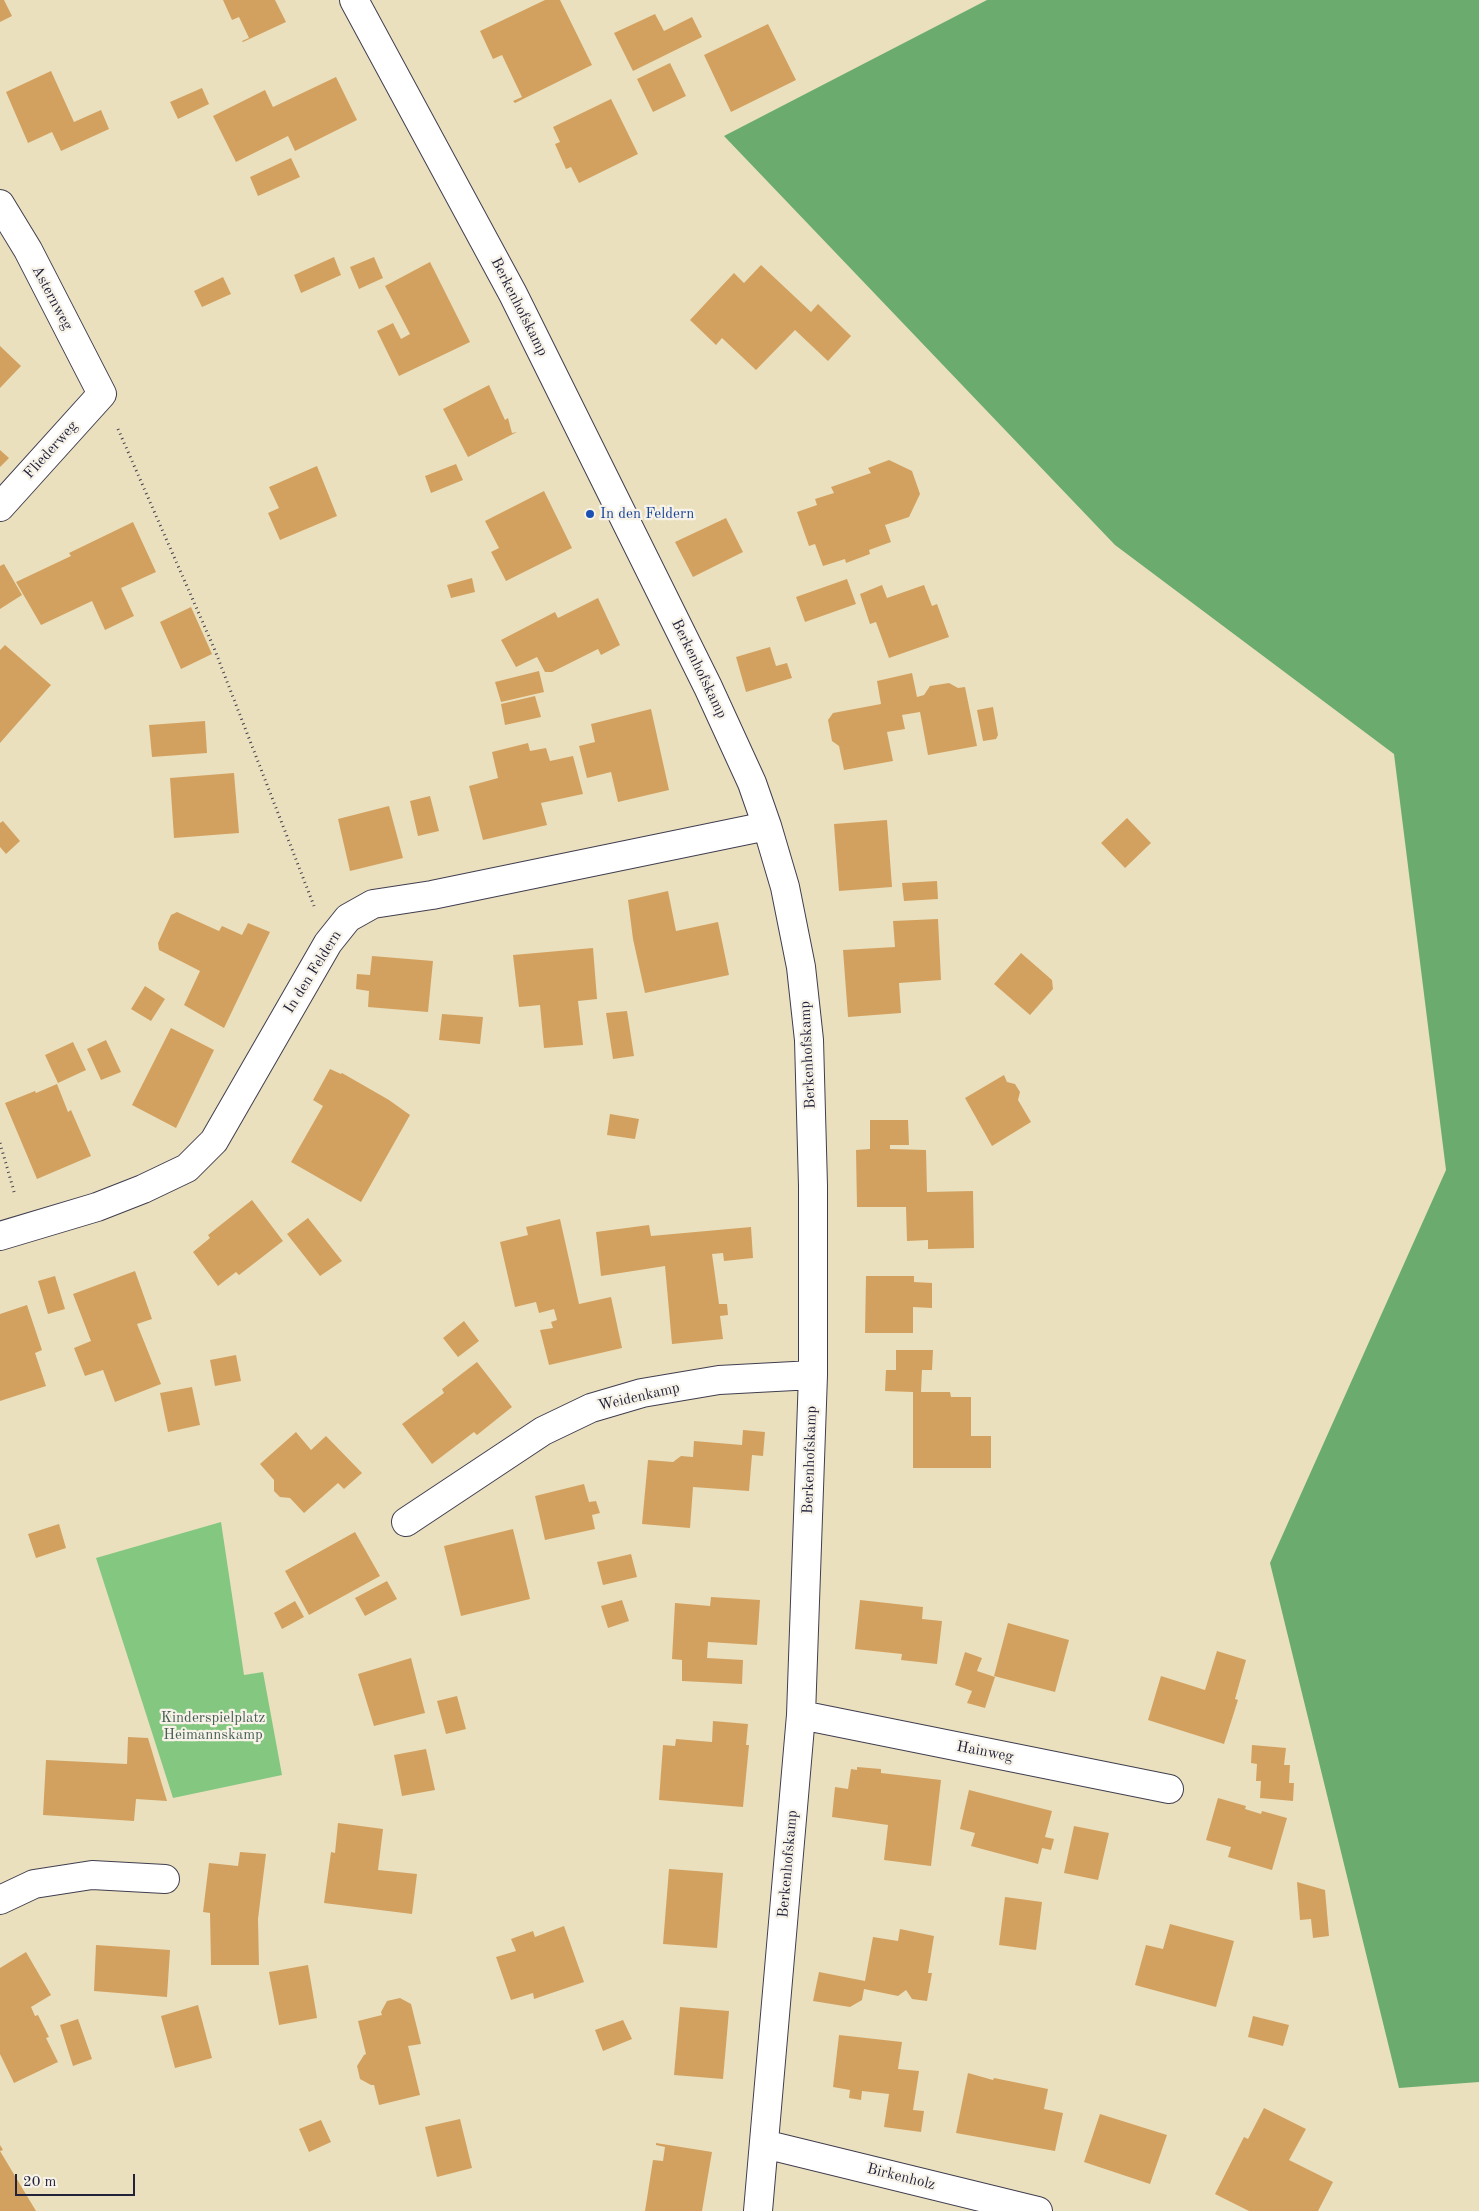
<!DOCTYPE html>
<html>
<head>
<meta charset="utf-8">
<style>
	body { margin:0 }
	#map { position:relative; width:1479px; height:2211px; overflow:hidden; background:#eae0be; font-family:"Old Standard TT",serif }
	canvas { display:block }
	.scale { position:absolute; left:15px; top:2174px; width:120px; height:22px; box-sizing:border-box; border:2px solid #22223b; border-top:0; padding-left:6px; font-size:15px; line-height:18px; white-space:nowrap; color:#22223b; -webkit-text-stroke:4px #f7f3e8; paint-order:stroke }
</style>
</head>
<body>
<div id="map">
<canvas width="1479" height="2211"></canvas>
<div class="scale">20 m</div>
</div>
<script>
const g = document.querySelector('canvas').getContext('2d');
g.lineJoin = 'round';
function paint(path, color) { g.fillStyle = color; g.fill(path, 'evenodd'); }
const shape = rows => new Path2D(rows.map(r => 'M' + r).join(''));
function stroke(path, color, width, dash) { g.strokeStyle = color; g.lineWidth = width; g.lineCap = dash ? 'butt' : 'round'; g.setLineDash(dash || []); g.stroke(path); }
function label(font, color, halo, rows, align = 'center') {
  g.font = font + ' "Old Standard TT",serif'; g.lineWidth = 4.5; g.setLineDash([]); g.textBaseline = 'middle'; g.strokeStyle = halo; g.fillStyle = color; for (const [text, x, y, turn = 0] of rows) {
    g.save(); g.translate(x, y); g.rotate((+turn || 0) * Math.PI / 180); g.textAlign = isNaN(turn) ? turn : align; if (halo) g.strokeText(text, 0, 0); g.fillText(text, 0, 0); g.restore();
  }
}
const green = shape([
	[221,1522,244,1675,263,1672,282,1775,173,1798,96,1558]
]);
const forest = shape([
	[987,0,1479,0,1479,2082,1399,2088,1270,1563,1446,1170,1394,754,1115,545,724,136]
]);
const building = shape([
	[0,0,4,0,12,16,0,22],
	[223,0,275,0,286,22,243,42,242,41,249,38,239,17,232,20],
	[545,0,560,0,592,65,515,103,513,101,522,97,502,55,493,59,480,31],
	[655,14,664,31,692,17,702,37,633,71,614,33],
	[768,24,796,80,731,112,704,55],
	[670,63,686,96,653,112,637,79],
	[51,71,74,122,101,110,109,129,61,151,52,132,28,143,6,92],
	[336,77,357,120,295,151,288,136,236,162,213,116,265,90,273,107],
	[202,88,209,104,178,119,170,102],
	[611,99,638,154,579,183,571,167,566,169,555,144,560,142,553,127],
	[291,158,300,177,258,196,250,177],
	[334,257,341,275,301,293,294,275],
	[374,257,383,278,359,289,350,267],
	[430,262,470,342,399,376,377,331,393,323,401,339,410,334,385,286],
	[761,265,811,312,818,304,851,336,828,361,795,330,756,370,722,338,716,345,690,320,734,273,744,283],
	[223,277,231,294,202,307,194,291],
	[0,346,21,366,0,388],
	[489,385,505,420,508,418,512,433,517,432,468,457,443,409],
	[0,450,9,458,0,467],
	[889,460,912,471,920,494,909,517,885,525,891,542,869,550,870,554,846,563,845,559,823,566,815,544,809,546,797,512,817,505,815,499,834,493,831,487,871,473,868,468],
	[456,464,463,480,431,493,425,476],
	[317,466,337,516,280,540,268,513,279,508,269,487],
	[544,491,572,548,506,581,491,552,499,548,485,521],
	[726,518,743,552,693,577,675,542],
	[133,522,156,572,121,588,134,616,105,630,92,601,41,625,16,582,71,556,69,553],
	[4,564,22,595,0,609,0,566],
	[472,578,475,592,451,598,447,585],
	[847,579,856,604,805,622,796,597],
	[882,585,887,598,924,585,932,606,937,604,949,637,889,658,876,622,870,624,860,594],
	[598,598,620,645,601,655,598,649,552,672,545,672,537,657,516,667,501,640,555,612,558,618],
	[191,607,212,654,181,669,160,622],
	[5,645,51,685,0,743,0,650],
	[770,647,776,666,787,663,792,678,746,692,736,657],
	[539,671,544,692,501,702,495,682],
	[912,673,917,697,924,695,930,686,949,683,958,688,965,687,977,746,928,755,920,712,902,715,905,729,887,732,893,761,844,770,839,746,832,741,828,720,833,713,881,704,877,681],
	[535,696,541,717,505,725,501,704],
	[993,707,998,735,996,739,983,741,977,710],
	[651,709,669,790,618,802,611,772,587,778,579,746,595,742,591,724],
	[205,721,207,753,152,757,149,725],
	[528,743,530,751,546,748,550,761,573,756,583,794,541,803,547,825,483,840,469,786,498,778,492,752],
	[234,773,239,833,174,838,170,778],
	[430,796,439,831,418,836,410,801],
	[389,806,403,858,350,871,338,819],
	[1127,818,1151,843,1125,868,1101,843],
	[887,820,892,887,839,891,834,824],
	[3,821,20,841,6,854,0,847,0,823],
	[937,881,938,899,904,901,902,883],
	[668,891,676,931,718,922,729,975,645,993,633,939,628,900],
	[177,912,219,931,222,926,242,935,248,923,270,932,224,1028,184,1005,200,971,159,950,158,943,171,915],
	[938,919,941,980,899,983,901,1013,848,1017,843,950,895,947,893,921],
	[593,948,597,999,578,1001,583,1045,544,1048,540,1005,519,1007,513,955],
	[1021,953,1052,980,1053,989,1030,1015,994,984],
	[372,956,433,961,428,1012,368,1007,369,991,356,989,357,974,370,975],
	[145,986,165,999,151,1021,131,1009],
	[627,1011,634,1056,613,1059,606,1013],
	[442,1014,483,1017,480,1044,439,1040],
	[171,1028,214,1050,176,1128,132,1105],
	[106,1040,121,1072,101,1080,87,1049],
	[73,1042,86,1070,58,1083,45,1055],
	[330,1069,341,1074,342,1073,389,1100,410,1115,361,1202,291,1162,323,1106,313,1100],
	[1004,1075,1007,1082,1015,1084,1020,1092,1018,1100,1031,1122,992,1146,965,1098],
	[57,1084,68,1112,71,1110,91,1156,37,1179,5,1103,35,1091,36,1093],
	[610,1114,639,1119,635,1139,607,1135],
	[870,1120,908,1120,909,1145,890,1145,890,1149,926,1150,927,1192,973,1191,974,1248,928,1249,928,1240,907,1241,906,1207,857,1207,856,1150,870,1149],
	[252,1200,283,1241,239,1275,236,1272,218,1286,193,1252,210,1238,208,1235],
	[308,1218,342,1261,320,1276,287,1234],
	[560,1219,579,1304,611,1297,622,1348,549,1365,540,1330,553,1328,551,1322,557,1320,554,1309,539,1313,536,1302,515,1307,500,1242,528,1235,526,1227],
	[649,1225,651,1236,751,1227,753,1258,724,1261,723,1253,712,1254,719,1304,727,1304,728,1315,720,1316,723,1339,672,1344,665,1266,601,1276,596,1232],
	[135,1271,152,1319,137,1324,161,1384,115,1402,103,1370,85,1376,74,1348,91,1341,73,1294],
	[55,1276,65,1309,48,1314,38,1281],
	[866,1276,914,1276,914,1282,932,1283,932,1308,913,1307,913,1333,865,1333],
	[27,1305,42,1350,35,1353,46,1386,0,1401,0,1314],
	[464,1321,479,1341,458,1357,443,1338],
	[896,1350,933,1350,932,1370,922,1370,921,1392,950,1392,951,1397,971,1397,971,1436,991,1436,991,1468,913,1468,913,1392,885,1391,886,1370,896,1370],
	[236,1355,241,1381,215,1386,210,1360],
	[477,1362,512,1407,477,1435,474,1432,432,1464,402,1424,444,1393,442,1389],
	[192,1387,200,1425,168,1432,160,1393],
	[743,1430,765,1432,763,1456,752,1455,749,1491,693,1487,690,1528,642,1524,648,1460,673,1462,681,1456,693,1457,694,1441,742,1445],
	[296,1432,311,1450,326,1436,362,1473,344,1489,338,1483,304,1513,290,1498,280,1497,274,1491,274,1480,260,1464],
	[584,1484,589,1502,596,1501,600,1513,592,1515,595,1529,545,1540,535,1496],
	[59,1524,66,1548,36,1558,28,1534],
	[513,1529,530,1599,461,1616,444,1546],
	[355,1532,380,1576,309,1615,285,1571],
	[631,1554,637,1577,603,1585,597,1562],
	[387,1581,397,1599,365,1616,355,1598],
	[711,1597,760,1600,757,1645,708,1642,707,1658,743,1660,742,1684,682,1681,682,1660,672,1659,675,1603,710,1606],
	[622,1600,629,1621,608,1628,601,1606],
	[860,1600,923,1607,922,1619,942,1621,937,1664,901,1660,902,1654,855,1649],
	[295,1601,304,1617,282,1629,274,1613],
	[1008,1623,1069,1640,1055,1692,994,1676],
	[1217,1651,1246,1660,1235,1699,1238,1700,1224,1744,1148,1720,1161,1676,1205,1690],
	[965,1652,982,1658,977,1671,995,1677,985,1708,967,1703,972,1691,955,1685],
	[411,1658,425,1713,374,1726,358,1674],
	[457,1696,466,1729,446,1734,437,1701],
	[713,1721,748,1724,746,1745,749,1745,743,1807,659,1800,663,1745,675,1746,676,1739,712,1742],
	[128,1737,148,1738,167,1801,136,1799,134,1821,43,1815,46,1760,127,1764],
	[1252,1745,1286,1748,1284,1765,1290,1765,1289,1783,1294,1783,1293,1801,1260,1798,1261,1781,1256,1781,1257,1764,1251,1763],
	[426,1749,435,1790,402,1796,394,1755],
	[857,1767,881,1769,881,1773,941,1780,931,1866,884,1860,888,1825,832,1817,835,1787,848,1789,851,1769,857,1770],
	[969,1790,1052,1811,1045,1837,1054,1839,1051,1850,1042,1848,1038,1864,971,1846,975,1833,960,1829],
	[1218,1798,1246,1806,1245,1809,1261,1814,1262,1811,1287,1818,1272,1870,1228,1857,1231,1847,1206,1840],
	[338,1823,383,1829,378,1870,417,1874,412,1914,324,1903,331,1852,335,1853],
	[1074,1826,1109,1833,1098,1880,1064,1873],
	[240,1852,266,1854,258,1919,259,1965,211,1965,210,1913,203,1912,209,1863,238,1866],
	[669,1869,723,1873,717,1948,663,1944],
	[1297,1882,1325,1890,1329,1936,1313,1938,1311,1919,1300,1920],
	[1005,1897,1042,1902,1036,1950,999,1945],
	[1170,1924,1234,1941,1216,2007,1135,1985,1146,1945,1163,1949],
	[564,1926,584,1982,534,1999,533,1993,511,2000,496,1957,516,1951,511,1939,533,1931,535,1937],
	[900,1929,934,1936,928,1973,932,1973,927,2001,912,1999,906,1990,898,1996,864,1989,862,2000,850,2007,813,2001,819,1972,865,1981,873,1937,898,1941],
	[96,1945,170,1950,167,1997,94,1991],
	[26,1952,51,1995,31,2007,35,2016,38,2015,49,2037,46,2038,58,2062,14,2083,0,2054,0,1968],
	[308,1965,317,2018,279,2025,269,1972],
	[400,1998,411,2004,421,2044,408,2046,420,2095,379,2105,374,2085,371,2085,360,2079,357,2066,364,2055,366,2054,358,2021,382,2015,381,2012,387,2001],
	[198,2005,212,2058,175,2068,161,2016],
	[680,2007,729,2011,723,2079,674,2075],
	[1253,2016,1289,2025,1283,2046,1248,2037],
	[78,2019,92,2059,73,2066,60,2025],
	[623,2020,632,2039,603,2051,595,2030],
	[839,2035,902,2042,898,2069,919,2071,913,2110,924,2111,921,2132,884,2127,889,2094,862,2091,861,2100,849,2098,850,2090,833,2087],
	[968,2073,993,2080,994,2078,1048,2089,1044,2109,1063,2113,1055,2151,956,2133],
	[1264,2108,1306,2129,1289,2160,1333,2182,1318,2211,1249,2211,1215,2194,1244,2137,1248,2139],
	[1100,2114,1167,2135,1150,2184,1084,2162],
	[460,2119,472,2168,437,2177,425,2127],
	[321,2120,331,2142,309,2152,299,2129],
	[656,2143,712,2152,702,2211,645,2211,653,2160,663,2161,665,2147,656,2145],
	[0,2145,3,2150,0,2151,36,2211,0,2211]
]);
const path = shape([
	[118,429,214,648,314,906],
	[0,1143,15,1195]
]);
const minor = shape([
	[354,0,513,294,708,687,752,783,767,826,785,887,801,967,809,1040,813,1186,813,1375,801,1715,758,2211],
	[0,204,28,250,102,394,0,507],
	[0,1236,97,1207,143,1189,187,1168,214,1141,328,943,348,918,373,904,432,895,767,826],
	[406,1522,543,1431,591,1408,642,1393,719,1380,813,1375],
	[801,1715,1169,1789],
	[0,1900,34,1884,92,1875,165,1879],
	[764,2144,1038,2211]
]);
const markers = [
	[590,514,5,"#1a4fb4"]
];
const streetNames = [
	["Asternweg",52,298,62],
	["Berkenhofskamp",519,307,63],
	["Fliederweg",51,450,-48],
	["Berkenhofskamp",699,669,64],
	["In den Feldern",313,972,-58],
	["Berkenhofskamp",808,1055,-93],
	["Weidenkamp",639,1397,-13],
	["Berkenhofskamp",810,1460,-88],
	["Hainweg",985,1752,11],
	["Berkenhofskamp",788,1864,-85],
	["Birkenholz",901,2177,14]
];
const transitNames = [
	["In den Feldern",600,514]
];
const parkNames = [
	["Kinderspielplatz",213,1718],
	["Heimannskamp",213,1735]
];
paint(green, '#84c780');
paint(forest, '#6bac6e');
paint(building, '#d3a15f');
stroke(minor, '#403e4f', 30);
stroke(path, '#403e4f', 3, [1, 4]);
stroke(minor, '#fff', 28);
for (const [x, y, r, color] of markers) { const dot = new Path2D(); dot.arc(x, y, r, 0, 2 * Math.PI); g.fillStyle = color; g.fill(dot); stroke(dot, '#f7f3e8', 2); }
label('15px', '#22223b', '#f7f3e8', streetNames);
label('15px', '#164399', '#f7f3e8', transitNames, 'left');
label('15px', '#445c53', '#f7f3e8', parkNames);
</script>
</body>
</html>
